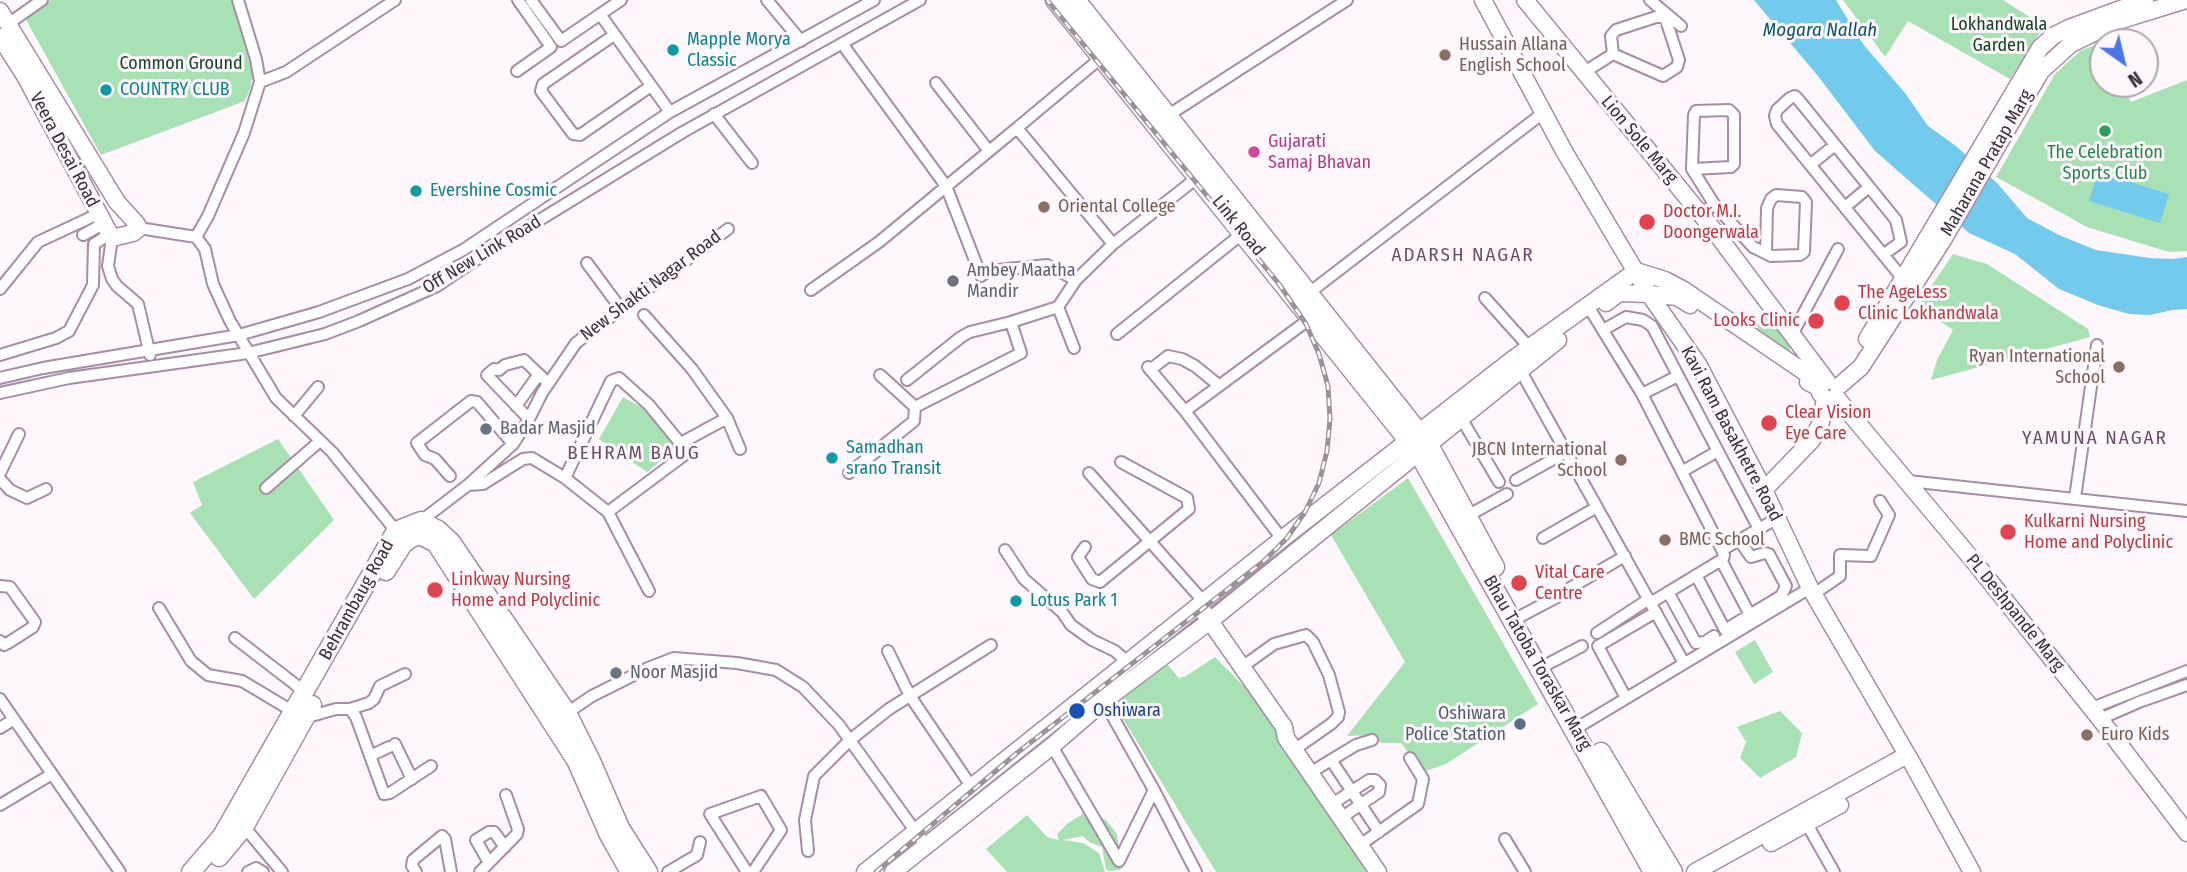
<!DOCTYPE html>
<html>
<head>
<meta charset="utf-8">
<style>
	body { margin:0 }
	#map { position:relative; width:2187px; height:872px; overflow:hidden; background:#fef8fd; font-family:"Fira Sans Condensed",sans-serif }
	canvas { display:block }
	.north { position:absolute; left:2089px; top:28px; width:70px; height:70px; box-sizing:border-box; background:#fef8fd; border:2px solid #afa7af; border-radius:50%; rotate:146deg; font-size:19px; font-weight:700; line-height:28px; text-align:center; color:#392e39 }
	.north::after { content:''; display:block; margin:auto; width:24px; height:32px; background:#4976e8; clip-path:polygon(50% 0,100% 100%,50% 72%,0 100%) }
</style>
</head>
<body>
<div id="map">
<canvas width="2187" height="872"></canvas>
<div class="north">N</div>
</div>
<script>
const g = document.querySelector('canvas').getContext('2d');
g.lineJoin = 'round';
function paint(path, color) { g.fillStyle = color; g.fill(path, 'evenodd'); }
const shape = rows => new Path2D(rows.map(r => 'M' + r).join(''));
function stroke(path, color, width, dash) { g.strokeStyle = color; g.lineWidth = width; g.lineCap = dash ? 'butt' : 'round'; g.setLineDash(dash || []); g.stroke(path); }
function label(font, color, halo, rows, align = 'center') {
  g.font = font + ' "Fira Sans Condensed",sans-serif'; g.lineWidth = 6; g.setLineDash([]); g.textBaseline = 'middle'; g.strokeStyle = halo; g.fillStyle = color; for (const [text, x, y, turn = 0] of rows) {
    g.save(); g.translate(x, y); g.rotate((+turn || 0) * Math.PI / 180); g.textAlign = isNaN(turn) ? turn : align; if (halo) g.strokeText(text, 0, 0); g.fillText(text, 0, 0); g.restore();
  }
}
const green = shape([
	[51,0,235,0,254,60,251,86,245,101,101,155,25,18],
	[1843,0,2003,0,2044,26,2010,79,1908,21,1885,57],
	[2103,42,2103,84,2122,84,2131,102,2187,80,2187,251,2169,252,2087,227,1996,177,2055,74,2080,51],
	[1953,254,1987,264,2088,329,2090,337,1931,380,1937,360,1953,330,1918,306],
	[1767,310,1793,344,1788,352,1757,330,1759,320],
	[623,397,639,406,660,422,676,444,674,451,647,472,599,439],
	[278,439,334,520,254,599,190,513,202,505,193,482],
	[1408,478,1538,704,1446,764,1423,772,1401,743,1381,743,1370,735,1347,736,1405,662,1331,535],
	[1755,640,1773,672,1754,684,1735,652],
	[1215,657,1275,718,1371,872,1216,872,1113,702,1165,662,1179,678,1186,676],
	[1780,711,1802,733,1796,757,1760,778,1740,758,1746,742,1737,727],
	[1083,814,1093,814,1106,820,1117,834,1120,857,1125,864,1120,870,1109,871,1106,869,1102,847,1089,842,1083,836,1063,840,1083,843,1099,853,1105,872,1007,872,986,849,1027,815,1047,837,1059,840,1057,834,1068,823]
]);
const water = shape([
	[1754,0,1836,0,1863,44,1905,93,1928,126,1956,146,1998,184,2027,218,2059,235,2096,250,2150,258,2173,259,2187,257,2187,309,2172,310,2150,315,2129,314,2098,305,2059,289,2015,254,1969,233,1875,151,1818,76],
	[2098,172,2169,194,2160,223,2089,201]
]);
const street = shape([
	[531,0,561,41,621,0],
	[767,0,801,41],
	[1650,0,1681,26],
	[600,14,670,112],
	[1656,17,1662,17,1666,20,1679,60,1677,67,1663,76,1613,54,1611,36,1616,30,1656,17],
	[8,24,42,0],
	[614,35,543,84,541,91,573,134,580,135,651,86],
	[843,45,946,186,981,276,988,271,1047,265,1076,280],
	[1102,57,1017,128,1113,244,1198,177],
	[517,71,551,47,518,0],
	[1583,73,1613,54],
	[260,82,286,72,395,0],
	[936,83,989,151],
	[714,114,752,163],
	[1164,118,1347,0],
	[1810,165,1835,145],
	[1692,169,1731,167,1734,164,1734,115,1729,110,1696,111,1694,115,1692,169,1714,204,1708,209],
	[1714,204,1753,247,1771,256,1800,255,1804,252,1806,202,1802,197,1776,195,1771,199,1767,208,1766,252],
	[1845,207,1869,187],
	[139,228,196,237,205,249,213,284,230,321,276,398,332,452,396,531],
	[83,235,103,224],
	[196,237,208,216,244,133,260,82,256,59,238,0],
	[112,238,108,266,112,279,117,286,138,304,150,355],
	[1884,254,1901,242,1896,220,1798,99,1795,96,1790,98,1777,110,1775,116,1777,124,1903,279],
	[587,263,621,309],
	[0,289,38,242,98,214],
	[811,290,879,242,1017,128],
	[1309,293,1543,113],
	[1485,298,1529,347],
	[1588,306,1642,394,1722,550],
	[1058,307,1074,348],
	[644,315,692,369,727,418,681,443],
	[1603,330,1626,317,1643,320,1652,326,1759,529],
	[1117,334,1243,233],
	[1792,335,1838,249],
	[0,355,56,338,69,331,93,285,94,244,110,234],
	[1518,366,1684,663],
	[1148,367,1185,411,1282,539],
	[1150,370,1168,356,1182,359,1195,366,1216,383],
	[880,375,915,407],
	[0,378,43,368,239,335,319,312,408,279,463,250,670,112,874,0],
	[907,380,961,337,970,332,1011,322],
	[0,393,69,378,248,353,325,334,359,321,437,286,489,251,683,132,920,0],
	[1642,394,1678,376],
	[516,406,539,374],
	[1185,411,1311,318],
	[294,416,318,387],
	[727,418,740,449],
	[1461,418,1499,482],
	[529,419,487,375,494,369,499,370,505,365,524,360,548,383],
	[1683,471,1718,451],
	[0,473,19,434],
	[849,473,914,421,915,407,1021,353,1011,322,1058,307,1076,280,1113,244],
	[1089,473,1204,602],
	[450,476,435,459,425,455,417,443,471,401,477,402,513,444],
	[565,478,611,381,619,378,649,405,685,449,683,456,608,512],
	[0,479,10,490,27,498,46,489],
	[1516,480,1566,452],
	[1908,481,2187,511],
	[468,485,483,484,523,459,532,458,565,478,608,512,649,591],
	[266,488,320,441],
	[2075,498,2097,345],
	[1469,515,1507,494],
	[421,526,421,521,468,485,513,444,529,419,542,393,576,343,728,229],
	[1543,538,1597,507],
	[1085,547,1078,557,1092,579,1100,582,1189,509,1187,498,1121,462],
	[1005,550,1024,579,1062,612,1071,625,1092,640,1115,651,1127,662],
	[1721,560,1750,615],
	[1696,575,1725,630],
	[0,586,10,587,35,622,33,627,8,643,4,645,0,641],
	[1570,588,1625,556],
	[1668,592,1696,643,1705,642,1714,636],
	[1814,594,1840,576,1840,555,1871,556,1889,515,1880,501],
	[1652,602,1723,559,1724,555,1722,550,1776,519],
	[159,608,191,661,208,675,242,681,304,718,336,709,350,709,356,717,384,794,390,793,431,766],
	[1521,616,1557,597],
	[1728,628,1781,596,1786,586,1769,554,1765,553,1751,557,1739,540],
	[1597,633,1649,599],
	[235,638,305,692],
	[888,651,910,696,971,786],
	[1546,665,1582,646],
	[1242,667,1274,644,1306,635,1313,642,1329,675,1339,712,1338,717,1331,724,1301,745],
	[1626,698,1598,646,1656,612],
	[0,699,120,872],
	[2092,708,2187,671],
	[350,709,369,703,374,699,380,686,405,674],
	[567,713,592,696,648,668,674,658,737,663,776,670,803,687,839,725,926,846],
	[2100,719,2139,702,2187,685],
	[0,728,14,719],
	[1575,729,1810,588],
	[395,744,412,779],
	[1052,746,1119,861,1154,790,1104,701],
	[370,756,389,747],
	[1331,760,1379,832],
	[1318,768,1356,745,1372,740],
	[1154,790,1196,872],
	[1332,804,1369,780,1375,780,1380,785,1379,792,1341,818],
	[0,805,52,774],
	[1804,819,1834,872],
	[241,823,282,872],
	[1505,839,1525,872],
	[1360,845,1418,804,1423,779,1410,758],
	[808,851,805,820,814,776,850,740,889,709,991,645],
	[489,863,476,840,489,832,494,832,505,847],
	[248,872,256,868,263,872],
	[416,872,412,866,413,860,442,836,445,839,451,872],
	[480,872,517,834,518,829,506,795],
	[668,872,697,855,700,842],
	[747,872,710,814,761,796,781,830,753,872]
]);
const secondary = shape([
	[1483,0,1564,151,1649,294,1698,364,1764,490,1810,588,1912,763,1972,872],
	[1525,0,1712,228,1827,381],
	[0,11,117,202,136,223,139,228,133,233,112,238,25,76,0,37],
	[1606,303,1619,293,1649,294,1677,297,1690,305],
	[1867,339,2040,48,2053,36,2069,28,2145,0],
	[1808,382,1820,388,1820,393,1825,399,1833,399,1836,397],
	[1838,387,1861,367,1943,240,2041,71,2071,44,2118,21,2186,0],
	[1836,397,1976,564,2100,719,2187,833],
	[1764,490,1812,440,1821,422,1825,399],
	[1205,614,1284,727,1286,738,1378,872],
	[1771,843,1840,805],
	[865,872,1282,539,1513,359,1636,271,1665,280,1684,290,1822,384],
	[893,872,1052,746,1104,701,1210,621,1558,340],
	[1695,872,1907,755]
]);
const primary = shape([
	[1055,0,1419,454,1653,872],
	[1076,0,1429,445,1495,567],
	[386,571,403,544,411,538,420,535,436,543,576,760,609,835,630,872],
	[1601,752,1673,872],
	[219,857,244,827,312,705],
	[191,872,222,836,396,531,421,521,438,530,451,542,567,713,591,761,620,828,648,872]
]);
const rail = shape([
	[876,872,1017,753,1264,561,1287,538,1305,512,1319,483,1327,451,1330,419,1328,386,1319,354,1306,324,1279,284,1047,0]
]);
const markers = [
	[673,50,7,"#0f9aa8"],
	[1445,55,7,"#8d6e63"],
	[106,90,7,"#0f9aa8"],
	[2105,131,7,"#2e9e5b"],
	[1254,152,7,"#d1479c"],
	[416,191,7,"#0f9aa8"],
	[1044,207,7,"#8d6e63"],
	[1647,222,9,"#e0444e"],
	[953,281,7,"#6b7280"],
	[1842,303,9,"#e0444e"],
	[1816,321,9,"#e0444e"],
	[2119,367,7,"#8d6e63"],
	[1769,423,9,"#e0444e"],
	[486,429,7,"#6b7280"],
	[832,458,7,"#0f9aa8"],
	[1621,460,7,"#8d6e63"],
	[2008,532,9,"#e0444e"],
	[1665,540,7,"#8d6e63"],
	[1519,583,9,"#e0444e"],
	[435,590,9,"#e0444e"],
	[1016,601,7,"#0f9aa8"],
	[616,673,7,"#6b7280"],
	[1077,711,9,"#1a4fb4"],
	[1520,724,7,"#5c6f8a"],
	[2087,735,7,"#8d6e63"]
];
const parkNames = [
	["Lokhandwala",1999,25],
	["Garden",1999,46],
	["Common Ground",181,64]
];
const cultureNames = [
	["Mapple Morya",687,40],
	["Classic",687,61],
	["COUNTRY CLUB",120,90],
	["Evershine Cosmic",430,191],
	["Samadhan",846,448],
	["srano Transit",846,469],
	["Lotus Park 1",1030,601]
];
const educationNames = [
	["Hussain Allana",1459,45],
	["English School",1459,66],
	["Oriental College",1058,207],
	["Ryan International",2105,357,"right"],
	["School",2105,378,"right"],
	["JBCN International",1607,450,"right"],
	["School",1607,471,"right"],
	["BMC School",1679,540],
	["Euro Kids",2101,735]
];
const streetNames = [
	["Lion Sole Marg",1639,140,50],
	["Veera Desai Road",64,150,62],
	["Maharana Pratap Marg",1987,163,-60],
	["Link Road",1238,226,51],
	["Off New Link Road",482,255,-31],
	["New Shakti Nagar Road",651,286,-37],
	["Kavi Ram Basakhetre Road",1731,434,62],
	["Behrambaug Road",357,600,-61],
	["PL Deshpande Marg",2015,613,51],
	["Bhau Tatoba Toraskar Marg",1537,663,60]
];
const hotelNames = [
	["Gujarati",1268,142],
	["Samaj Bhavan",1268,163]
];
const leisureNames = [
	["The Celebration",2105,153],
	["Sports Club",2105,174]
];
const healthNames = [
	["Doctor M.I.",1663,212],
	["Doongerwala",1663,233],
	["The AgeLess",1858,293],
	["Clinic Lokhandwala",1858,314],
	["Looks Clinic",1800,321,"right"],
	["Clear Vision",1785,413],
	["Eye Care",1785,434],
	["Kulkarni Nursing",2024,522],
	["Home and Polyclinic",2024,543],
	["Vital Care",1535,573],
	["Centre",1535,594],
	["Linkway Nursing",451,580],
	["Home and Polyclinic",451,601]
];
const worshipNames = [
	["Ambey Maatha",967,271],
	["Mandir",967,292],
	["Badar Masjid",500,429],
	["Noor Masjid",630,673]
];
const transitNames = [
	["Oshiwara",1093,711]
];
const serviceNames = [
	["Oshiwara",1506,714],
	["Police Station",1506,735]
];
const waterNames = [
	["Mogara Nallah",1820,31]
];
const neighbourhoodNames = [
	["ADARSH NAGAR",1463,256],
	["YAMUNA NAGAR",2095,439],
	["BEHRAM BAUG",634,454]
];
paint(green, '#a8e1b3');
paint(water, '#72caec');
stroke(street, '#a88ca6', 14);
stroke(secondary, '#a88ca6', 19);
stroke(primary, '#a88ca6', 21);
stroke(street, '#fff', 10);
stroke(secondary, '#fff', 16);
stroke(primary, '#fff', 18);
stroke(rail, '#9a9199', 5);
stroke(rail, '#fef8fd', 2.5, [8]);
for (const [x, y, r, color] of markers) { const dot = new Path2D(); dot.arc(x, y, r, 0, 2 * Math.PI); g.fillStyle = color; g.fill(dot); stroke(dot, '#fef8fd', 2.5); }
label('18px', '#154423', '#fef8fd', parkNames);
label('18px', '#0d838f', '#fef8fd', cultureNames, 'left');
label('18px', '#785e54', '#fef8fd', educationNames, 'left');
label('18px', '#392e39', '#fef8fd', streetNames);
label('18px', '#b23c85', '#fef8fd', hotelNames, 'left');
label('18px', '#27864d', '#fef8fd', leisureNames);
label('18px', '#be3a42', '#fef8fd', healthNames, 'left');
label('18px', '#5b616d', '#fef8fd', worshipNames, 'left');
label('18px', '#164399', '#fef8fd', transitNames, 'left');
label('18px', '#4e5e75', '#fef8fd', serviceNames, 'right');
label('italic 19px', '#06546b', '#fef8fd', waterNames);
g.letterSpacing = '2px';
label('19px', '#664e65', '#fef8fd', neighbourhoodNames);
g.letterSpacing = '0px';
</script>
</body>
</html>
